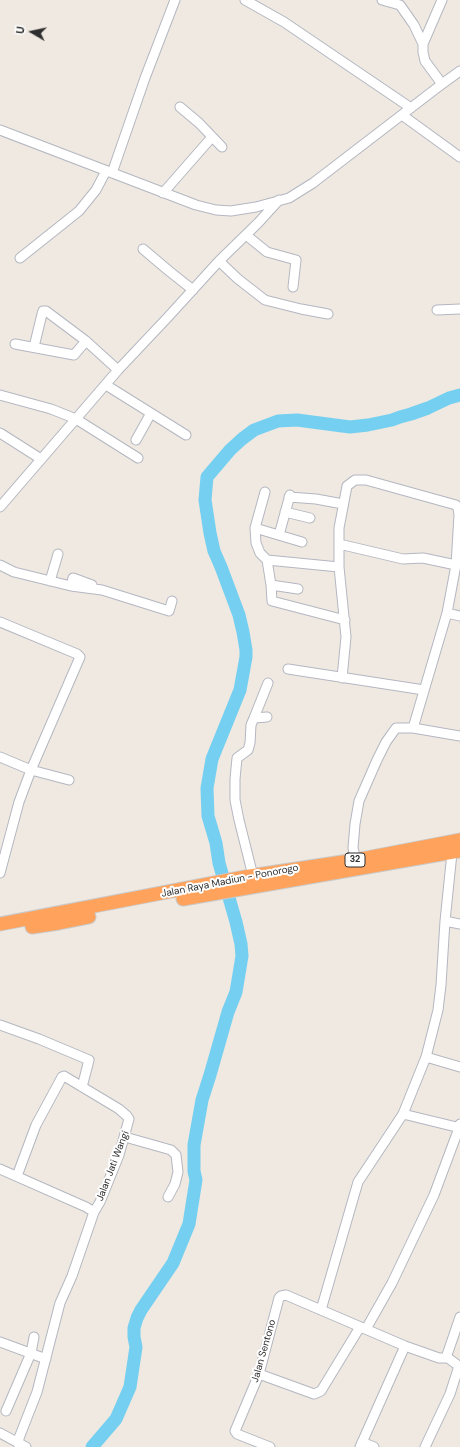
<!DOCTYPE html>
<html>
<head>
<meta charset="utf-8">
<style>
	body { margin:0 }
	#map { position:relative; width:460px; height:1447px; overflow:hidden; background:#efe9e1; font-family:"DM Sans",sans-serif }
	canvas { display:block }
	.north { position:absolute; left:12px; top:12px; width:40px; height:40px; -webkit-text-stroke:3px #fff; paint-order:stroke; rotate:279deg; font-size:11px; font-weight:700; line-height:16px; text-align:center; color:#2e2e2e }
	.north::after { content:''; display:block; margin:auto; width:14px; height:18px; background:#2e2e2e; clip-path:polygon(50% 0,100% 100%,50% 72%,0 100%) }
</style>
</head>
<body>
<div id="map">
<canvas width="460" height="1447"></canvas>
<div class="north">U</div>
</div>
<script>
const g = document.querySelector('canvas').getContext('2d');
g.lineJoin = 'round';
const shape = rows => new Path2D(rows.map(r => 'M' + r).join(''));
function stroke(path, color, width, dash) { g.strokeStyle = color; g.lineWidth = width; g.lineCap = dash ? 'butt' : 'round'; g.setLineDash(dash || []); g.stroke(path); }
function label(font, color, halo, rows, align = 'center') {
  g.font = font + ' "DM Sans",sans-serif'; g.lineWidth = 4; g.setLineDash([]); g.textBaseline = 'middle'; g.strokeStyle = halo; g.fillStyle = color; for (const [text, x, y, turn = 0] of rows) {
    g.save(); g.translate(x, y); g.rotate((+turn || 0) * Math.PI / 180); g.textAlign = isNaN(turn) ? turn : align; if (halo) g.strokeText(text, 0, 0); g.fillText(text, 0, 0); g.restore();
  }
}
const river = shape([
	[92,1447,116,1419,130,1387,136,1347,134,1337,134,1328,137,1318,141,1310,173,1263,189,1224,196,1180,194,1171,194,1145,202,1100,210,1075,228,1012,236,992,242,956,241,944,236,922,219,863,216,843,208,816,207,788,212,759,240,690,246,657,246,650,243,632,239,615,221,567,214,551,210,533,205,500,207,477,230,450,242,439,254,430,278,421,297,420,350,427,368,425,392,420,400,417,411,414,428,408,449,398,460,395]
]);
const minor = shape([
	[245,0,284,22,411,108],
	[382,0,400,5,414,25,423,44],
	[442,0,423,44,423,52,425,61,442,84],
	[180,107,199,123,222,147],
	[402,115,460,157],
	[0,130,196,205,216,210,231,211,256,207,289,198,313,183,442,84,460,71],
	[112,173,145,78,175,0],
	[163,193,212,137],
	[246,235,267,252,296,260,293,287],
	[143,249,169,271,193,290],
	[20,258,79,211,96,190,106,171],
	[219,261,238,279,265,300,301,309,328,314],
	[437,310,460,309],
	[15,344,74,355,86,341],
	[34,347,42,314,43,311,46,311,86,341,118,370],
	[106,385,186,435],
	[0,395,51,409,76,419,138,458],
	[0,433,41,459],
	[136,440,151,413],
	[265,492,255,528,256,543,260,553,267,560,339,567],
	[289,497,316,499,343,504],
	[0,507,118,370,168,317,219,261,258,223,279,200],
	[285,512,310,518],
	[255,528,302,542],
	[279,535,290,495],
	[339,544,403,559,423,558,456,565],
	[267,560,271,585,272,601,345,620],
	[0,565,14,572,71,586,102,590,169,611,172,601],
	[50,581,58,554],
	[271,585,298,589],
	[71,586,73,578,92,585],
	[447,613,460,616],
	[0,622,77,654,80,657,31,770,19,802,0,873],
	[288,669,424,690],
	[342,678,346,637,339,567,339,528,347,486,355,480,366,480,456,505,458,508],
	[254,718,268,683],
	[413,728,447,613,456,565,459,515,458,508],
	[0,757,31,770,69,780],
	[356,860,353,848,355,824,359,801,377,760,386,742,396,728,413,728,460,736],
	[253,876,239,820,235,800,235,779,237,758,248,750,250,743,251,725,254,718,267,717],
	[445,921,460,924],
	[0,1025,39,1039,89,1060,82,1087],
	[426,1057,460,1067],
	[403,1114,460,1128],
	[125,1137,171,1150,176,1155,178,1172,175,1184,168,1197],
	[0,1169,86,1207,94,1212,100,1202,119,1155,129,1119,127,1116,119,1109,64,1076,62,1077,36,1125,17,1176],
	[321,1310,358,1182,403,1114,426,1057,438,1010,441,985,445,921,452,853],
	[366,1329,392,1283,434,1195,459,1128,460,1124],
	[0,1342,46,1359],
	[259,1374,314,1394,321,1391,360,1327],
	[6,1411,31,1353,34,1337],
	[0,1433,26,1447],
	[362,1442,374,1447],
	[19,1447,19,1438,37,1392,60,1303,72,1276,94,1212],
	[270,1447,237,1434,235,1431,259,1374,279,1298,281,1296,286,1295,405,1346,439,1358,448,1358],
	[360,1447,405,1346],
	[425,1447,450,1394,459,1366,448,1358,447,1355,460,1317]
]);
const highway = shape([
	[183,899,460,851],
	[0,924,250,876,356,860,460,840],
	[32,927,59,923,89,917]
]);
const shields = [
	[355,860,20]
];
const shieldNames = [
	["32",355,860]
];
const streetNames = [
	["Jalan Raya Madiun - Ponorogo",230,881,-11],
	["Jalan Jati Wangi",113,1166,-69],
	["Jalan Sentono",264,1351,-74]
];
stroke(river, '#75cff0', 13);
stroke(minor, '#b4b7c1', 11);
stroke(highway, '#c9c9c9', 15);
stroke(minor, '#fff', 9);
stroke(highway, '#ffa35c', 13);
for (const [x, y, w] of shields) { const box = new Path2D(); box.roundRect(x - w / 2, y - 7, w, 14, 3); g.fillStyle = '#fff'; g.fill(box); stroke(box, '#2e2e2e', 1); }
label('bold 9px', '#2e2e2e', null, shieldNames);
label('10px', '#2e2e2e', '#fff', streetNames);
</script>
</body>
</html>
